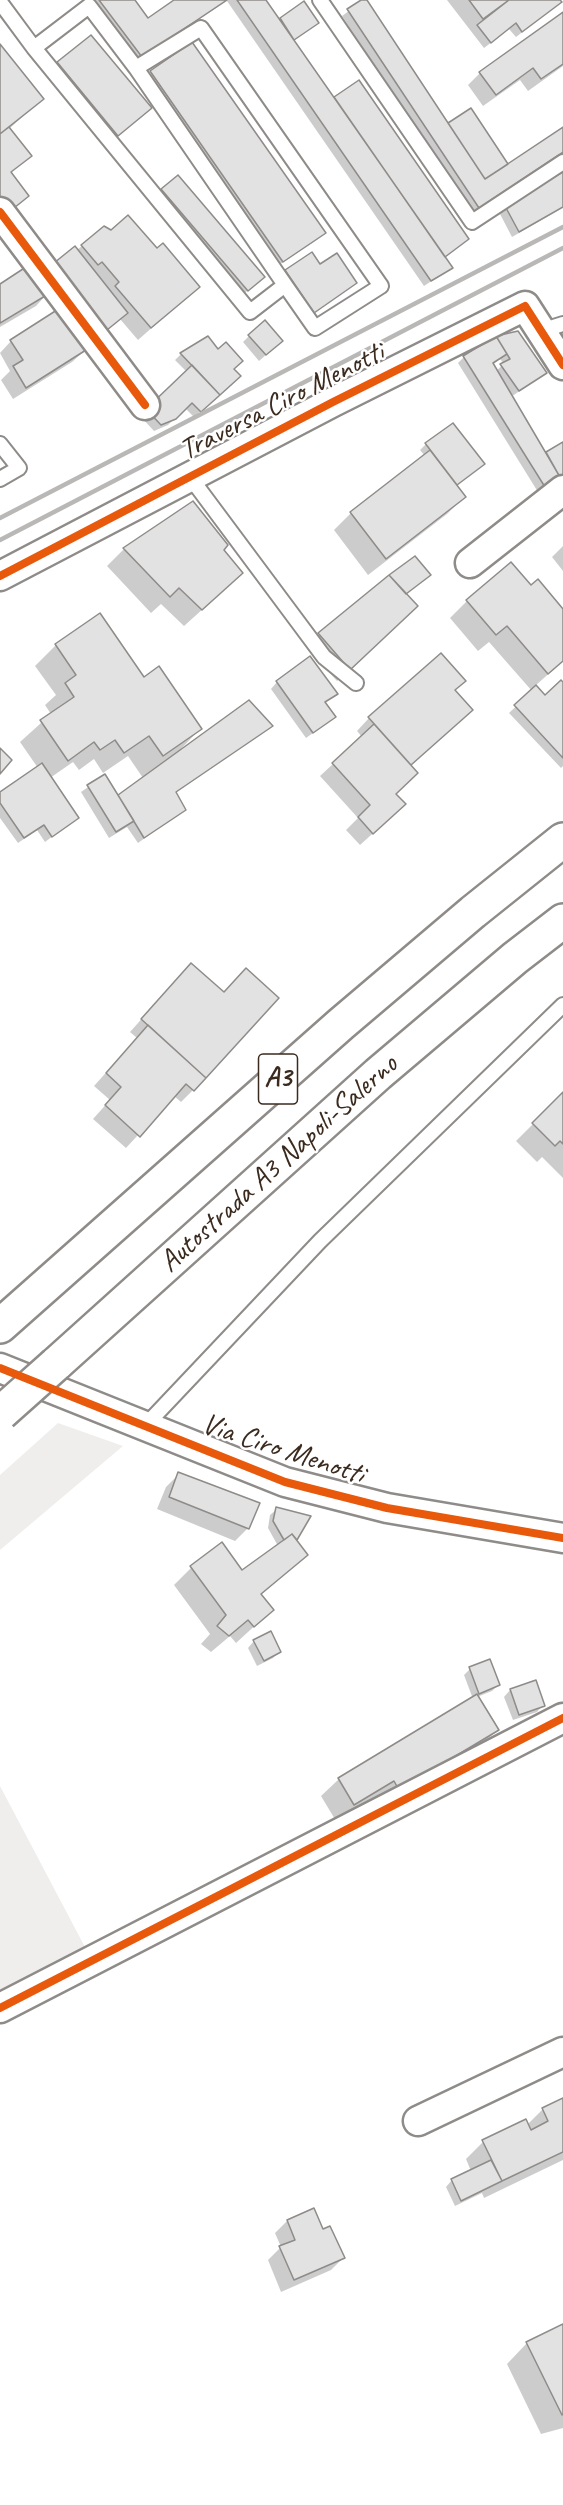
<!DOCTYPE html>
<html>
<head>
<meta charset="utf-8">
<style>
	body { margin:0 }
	canvas { display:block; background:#fff }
</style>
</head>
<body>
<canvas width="563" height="2505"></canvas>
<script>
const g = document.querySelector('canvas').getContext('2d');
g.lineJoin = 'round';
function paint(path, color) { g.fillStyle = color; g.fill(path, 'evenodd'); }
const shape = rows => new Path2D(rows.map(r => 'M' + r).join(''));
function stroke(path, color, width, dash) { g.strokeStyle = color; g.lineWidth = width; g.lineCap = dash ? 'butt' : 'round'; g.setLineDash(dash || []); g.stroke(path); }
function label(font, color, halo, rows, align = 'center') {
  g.font = font + ' Caveat,sans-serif'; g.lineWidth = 5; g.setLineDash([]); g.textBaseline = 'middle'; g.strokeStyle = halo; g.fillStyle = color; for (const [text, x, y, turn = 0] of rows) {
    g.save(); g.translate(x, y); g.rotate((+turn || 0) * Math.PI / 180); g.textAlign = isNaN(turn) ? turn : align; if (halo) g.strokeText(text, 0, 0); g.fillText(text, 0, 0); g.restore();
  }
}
const green = shape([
	[58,1423,123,1446,0,1550,0,1475],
	[0,1786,86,1949,0,1994]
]);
const shadow = shape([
	[96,0,133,0,147,20,177,0,266,0,279,20,304,3,317,23,293,41,334,99,358,82,468,239,444,258,451,268,424,286,227,1,135,62,91,4],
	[364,0,448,125,507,166,563,129,563,153,472,213,342,16],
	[447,0,558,0,554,8,516,37,509,29,484,48],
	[563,14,563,66,528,91,520,80,483,106,468,85,480,73],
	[192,44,318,239,276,267,144,79],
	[0,46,42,99,9,129,10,173,0,214],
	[58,63,144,114,111,141,52,69],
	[563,174,563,208,512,237,500,214,506,208],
	[178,177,257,283,241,296,156,196],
	[82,246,157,250,198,287,138,340,120,319,72,362,13,399,1,380,10,371,0,353,11,341,61,310,48,293,36,306,0,327,0,286,38,280],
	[311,254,320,266,355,282,307,318,279,278],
	[249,336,275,347,259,361,243,342],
	[496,338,545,373,511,397,545,454,563,444,563,473,538,492,458,363,464,357],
	[500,359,504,364,496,371,492,365],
	[181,354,232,370,233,382,194,417,185,408,168,425,154,431,141,417,187,372,175,360],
	[426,444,476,470,456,486,464,497,447,514,368,575,334,530,351,513,425,456,420,450],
	[563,546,563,571,552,557],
	[124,549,222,550,224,590,184,626,161,604,151,613,107,566],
	[390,576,405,595,403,618,337,681,306,647],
	[530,587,563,611,563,661,535,686,545,697,563,684,563,766,561,768,509,713,532,691,489,642,478,651,450,618,467,601],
	[56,645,144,679,200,729,181,749,182,750,271,726,175,793,184,810,138,843,127,827,109,838,81,792,104,776,117,797,143,778,128,756,103,773,94,759,79,770,73,762,50,778,77,818,45,842,37,830,18,843,0,818,0,794,38,768,20,742,51,714,45,705,56,695,35,666],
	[464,681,454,691,459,722,410,766,394,794,391,817,360,845,346,830,358,818,320,776,362,737,357,731,369,718],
	[277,682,336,693,324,703,327,723,306,738,271,689],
	[179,977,193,1090,181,1102,174,1096,126,1148,93,1119,110,1100,94,1086,137,1038,130,1032],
	[563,1094,563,1178,542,1157,537,1162,516,1141],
	[179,1474,248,1528,235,1541,157,1509,166,1487],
	[277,1509,308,1517,295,1540,306,1555,261,1595,272,1610,236,1643,230,1636,211,1652,201,1644,210,1634,174,1585,191,1568,222,1545,242,1572,278,1546,268,1528,270,1515],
	[254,1641,280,1651,273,1658,257,1666,248,1648],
	[470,1669,498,1685,492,1691,477,1697,497,1730,480,1747,381,1806,376,1797,336,1821,321,1796,339,1779,473,1699,464,1675],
	[535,1682,543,1705,537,1712,513,1720,504,1697,510,1690],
	[563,2100,563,2160,484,2198,482,2193,455,2206,446,2187,452,2180,471,2171,466,2159,483,2142,527,2125,543,2109],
	[287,2221,322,2231,343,2258,331,2270,281,2292,268,2260,281,2247,275,2233],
	[563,2326,563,2428,541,2434,507,2364,527,2343]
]);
const building = shape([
	[99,0,135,0,148,18,174,0,227,0,142,57,99,0],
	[237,0,266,0,453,268,431,281,237,0],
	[361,0,367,0,485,179,563,127,563,152,479,208,347,9,361,0],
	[469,0,509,0,483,19,469,0],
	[509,0,560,0,562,2,522,32,516,23,491,43,477,25,509,0],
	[304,1,319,23,294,40,280,18,304,1],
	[563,12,563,64,541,79,533,68,496,95,479,72,563,12],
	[91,35,152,108,118,136,57,62,91,35],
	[192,42,326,233,283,262,150,71,192,42],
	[0,44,44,99,0,134,0,44],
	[359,80,469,239,445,257,334,97,359,80],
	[471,108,508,164,485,179,448,123,471,108],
	[9,127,32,156,11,172,29,196,9,212,0,200,0,134,9,127],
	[563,172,563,207,519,232,505,206,563,172],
	[178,175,265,277,248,291,161,189,178,175],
	[128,215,157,248,163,243,200,287,151,328,115,286,119,282,102,262,98,265,81,245,104,226,111,230,128,215],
	[75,246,128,313,102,334,49,267,75,246],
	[312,252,320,264,337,253,357,283,314,313,285,270,312,252],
	[29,265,50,293,0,323,0,284,29,265],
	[60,308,86,350,26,388,13,366,23,360,10,340,60,308],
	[265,320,283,341,266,355,248,335,265,320],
	[518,331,547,373,519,391,500,364,510,359,496,336,518,331],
	[208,336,218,349,226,342,243,361,234,369,241,376,220,395,180,353,208,336],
	[496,336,507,354,493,363,560,477,545,487,463,356,496,336],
	[192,365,220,395,201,412,192,403,176,419,161,425,146,409,192,365],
	[453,423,485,464,457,485,425,443,453,423],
	[563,442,563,475,560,477,546,452,563,442],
	[430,450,466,497,386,559,350,512,430,450],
	[193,501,228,545,224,550,243,573,202,610,179,588,170,597,123,548,193,501],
	[415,556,431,575,406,594,389,575,415,556],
	[511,562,531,585,538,579,563,609,563,661,548,674,507,626,496,635,466,600,511,562],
	[389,575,418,606,350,670,318,633,389,575],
	[100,613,144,677,159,666,202,729,163,756,149,736,124,753,115,740,100,750,94,742,68,761,40,720,74,697,65,683,76,675,55,644,100,613],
	[441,653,466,681,455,690,473,710,411,765,368,717,441,653],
	[310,656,338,694,325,702,336,717,313,733,276,681,310,656],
	[561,680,563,682,563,758,514,705,536,685,545,695,561,680],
	[249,700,273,726,176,792,186,810,144,838,118,795,249,700],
	[374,724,418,773,396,794,406,804,373,834,358,817,370,805,332,763,374,724],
	[0,748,12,760,0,774,0,748],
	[42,763,79,818,52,837,44,825,24,838,0,803,0,792,42,763],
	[105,774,134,821,116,832,87,785,105,774],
	[191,963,224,992,246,968,279,998,206,1078,141,1019,191,963],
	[148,1025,206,1078,194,1091,186,1084,140,1137,105,1105,121,1087,106,1073,148,1025],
	[563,1092,563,1144,560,1141,555,1146,532,1123,563,1092],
	[178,1472,260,1503,249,1529,169,1497,178,1472],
	[276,1507,311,1516,297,1540,292,1534,284,1540,273,1521,276,1507],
	[292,1534,308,1555,261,1594,274,1610,254,1627,248,1620,229,1636,217,1626,226,1615,190,1566,222,1542,242,1570,292,1534],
	[271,1631,281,1652,264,1661,253,1640,271,1631],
	[490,1659,500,1685,479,1694,469,1667,490,1659],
	[536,1680,545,1706,519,1715,510,1689,536,1680],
	[477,1694,499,1730,399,1790,394,1781,354,1805,338,1778,477,1694],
	[563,2098,563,2152,502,2181,482,2140,526,2119,531,2130,548,2121,542,2108,563,2098],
	[491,2160,502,2181,461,2201,451,2179,491,2160],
	[314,2208,323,2229,330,2226,345,2258,294,2280,279,2246,295,2240,287,2220,314,2208],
	[563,2324,563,2414,562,2415,526,2342,563,2324]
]);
const service = shape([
	[320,0,472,222,563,162],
	[0,2,34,48,250,312,285,285,136,68],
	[34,48,89,6,136,68,201,28,381,286,315,328,285,285],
	[541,331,563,324],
	[0,444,19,468,0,479],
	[190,477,324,657,356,683],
	[144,1427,320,1241,563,1005]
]);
const minor = shape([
	[0,212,145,405],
	[470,563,563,490],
	[0,576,333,402,525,306,563,365],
	[0,1368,285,1482,387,1508,563,1538],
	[0,2008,563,1718],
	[418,2121,563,2052]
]);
const motorway = shape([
	[0,1326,341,1024,473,912,563,840],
	[56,1364,378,1074,515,958,563,921]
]);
const rail = shape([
	[0,518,563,227],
	[0,540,563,248]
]);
const motorwayBridge = shape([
	[1,1413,56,1364]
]);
const cycleway = shape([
	[0,212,145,405],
	[0,576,333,402,525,306,563,365],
	[0,1368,285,1482,387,1508,563,1538],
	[0,2008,563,1718]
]);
const shields = [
	[278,1079,39]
];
const shieldNames = [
	["A3",278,1079]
];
const streetNames = [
	["Traversa Ciro Menotti",282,402,-27],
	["Autostrada A3 Napoli-Salerno",279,1164,-42],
	["Via Ciro Menotti",283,1450,18]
];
paint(green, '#efeeed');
paint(shadow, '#0003');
paint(building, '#e3e2e2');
stroke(building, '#8e8b88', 1.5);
stroke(service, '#8e8b88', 18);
stroke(minor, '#8e8b88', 33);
stroke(motorway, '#8e8b88', 38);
stroke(service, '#fff', 14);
stroke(minor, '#fff', 28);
stroke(motorway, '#fff', 33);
stroke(rail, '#b9b8b6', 4.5);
stroke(motorwayBridge, '#8e8b88', 38, []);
stroke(motorwayBridge, '#fff', 33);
stroke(cycleway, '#e8590c', 8);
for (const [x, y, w] of shields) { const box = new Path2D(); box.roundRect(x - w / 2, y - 25, w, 50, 4.5); g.fillStyle = '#fff'; g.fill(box); stroke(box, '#3b2a1e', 1.5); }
label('bold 28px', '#3b2a1e', null, shieldNames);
label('30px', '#3b2a1e', '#fff', streetNames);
</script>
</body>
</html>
